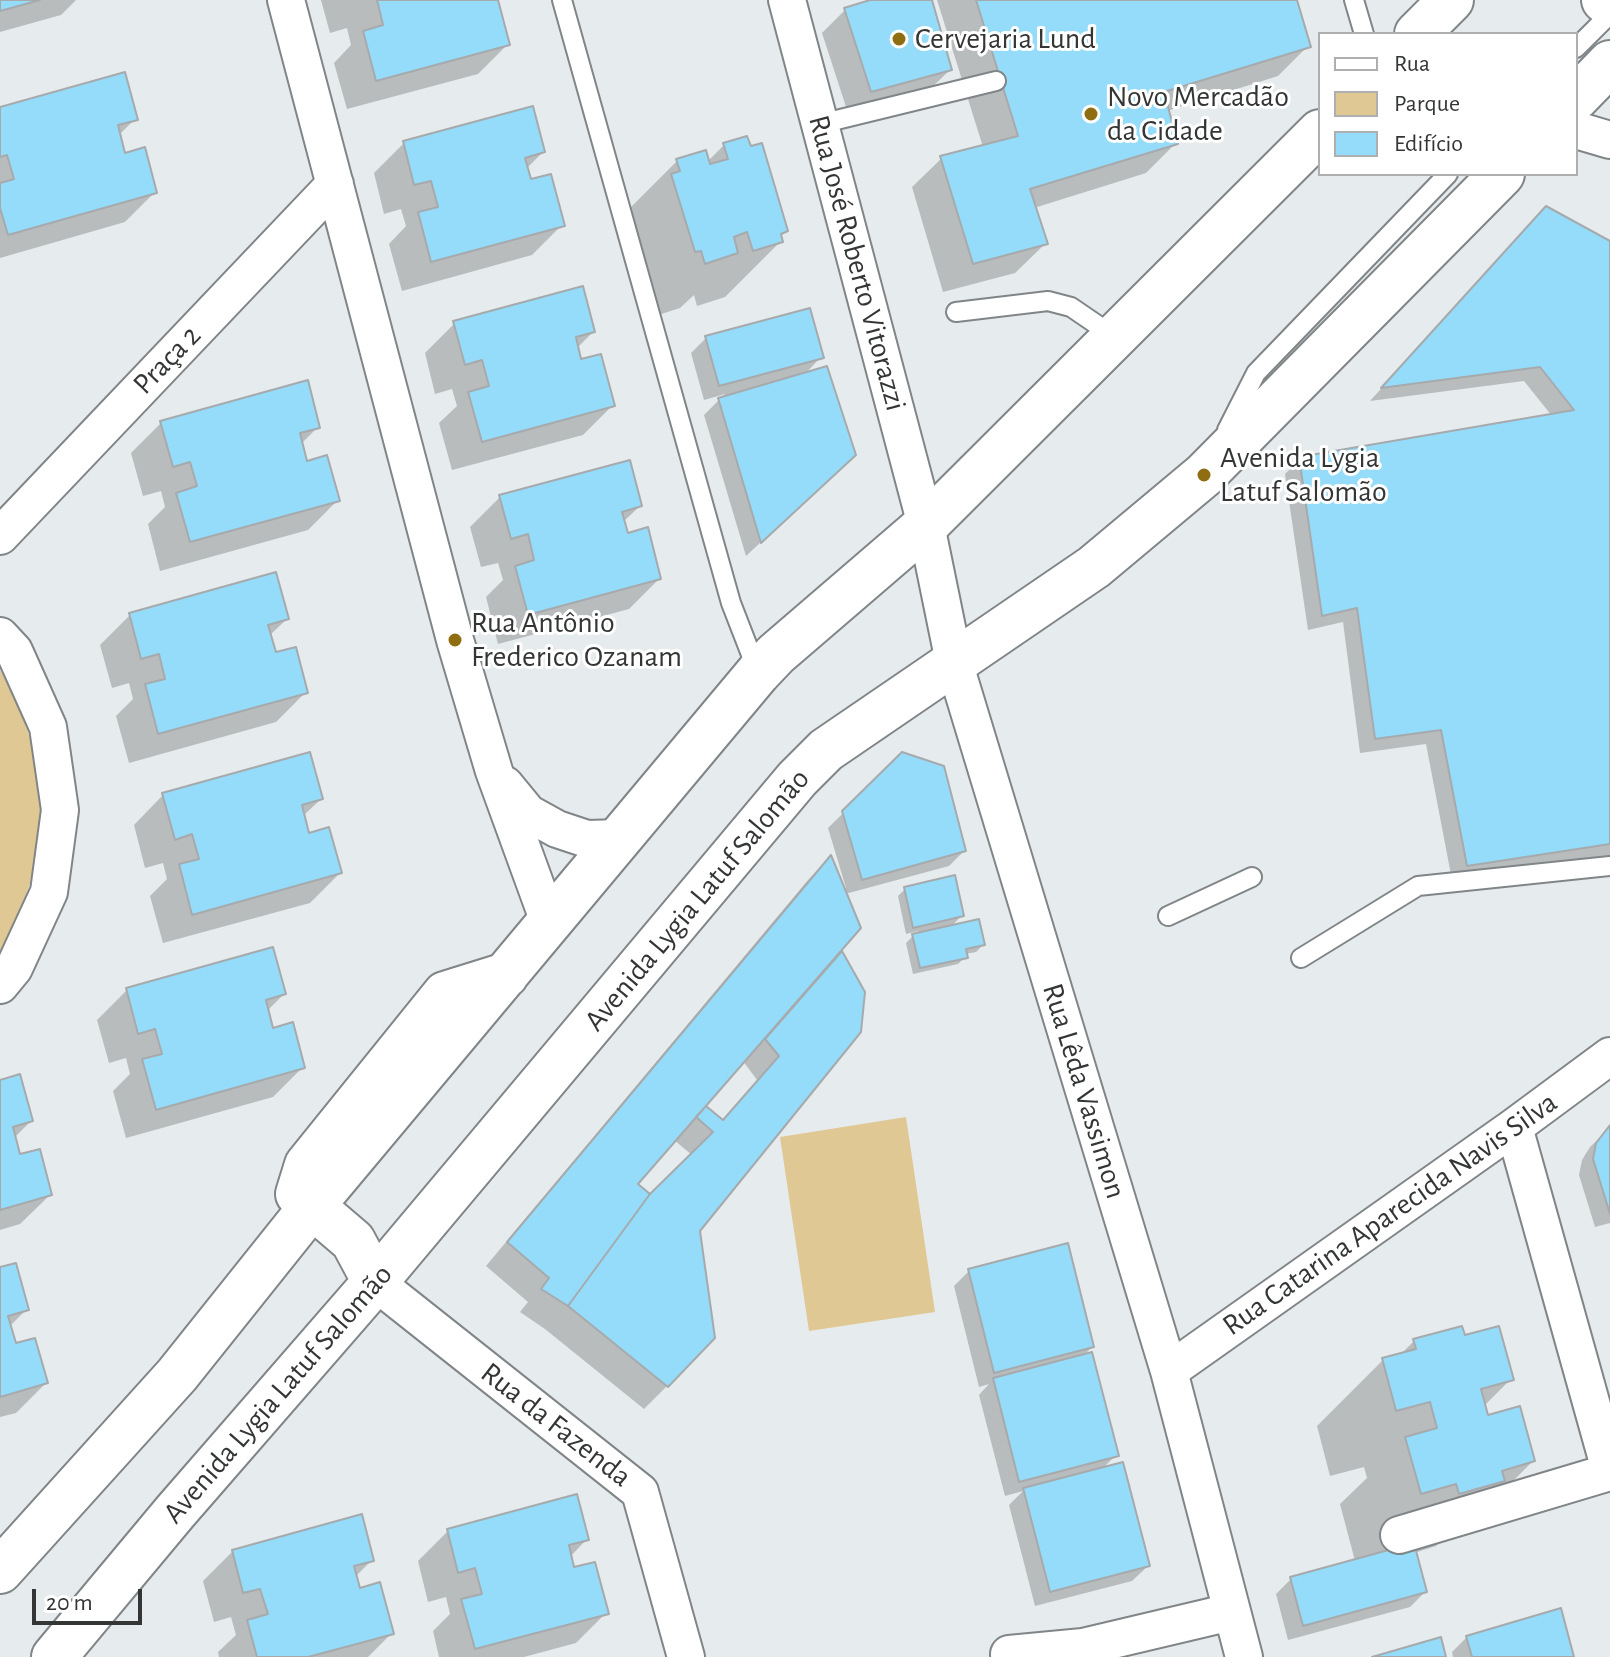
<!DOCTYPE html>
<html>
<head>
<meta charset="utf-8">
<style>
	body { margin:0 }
	#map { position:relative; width:1610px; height:1657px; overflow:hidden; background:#e6ebed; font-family:"Alegreya Sans",sans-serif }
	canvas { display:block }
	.legend { position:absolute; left:1318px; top:32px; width:260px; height:144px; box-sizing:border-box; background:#fff; border:2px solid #aeafaf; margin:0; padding:10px 14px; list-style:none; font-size:24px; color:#343636 }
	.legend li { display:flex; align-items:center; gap:16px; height:40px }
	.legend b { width:40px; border:2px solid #aeafaf }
	.scale { position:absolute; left:32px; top:1589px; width:110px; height:36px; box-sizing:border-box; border:4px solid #343636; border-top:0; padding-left:10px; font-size:24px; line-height:28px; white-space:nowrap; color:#343636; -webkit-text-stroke:6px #fff; paint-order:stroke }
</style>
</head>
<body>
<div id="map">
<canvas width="1610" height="1657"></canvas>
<ul class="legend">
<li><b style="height:10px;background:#fff"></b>Rua</li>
<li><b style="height:22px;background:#e0c895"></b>Parque</li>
<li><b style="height:22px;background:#94dcfa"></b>Edifício</li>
</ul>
<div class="scale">20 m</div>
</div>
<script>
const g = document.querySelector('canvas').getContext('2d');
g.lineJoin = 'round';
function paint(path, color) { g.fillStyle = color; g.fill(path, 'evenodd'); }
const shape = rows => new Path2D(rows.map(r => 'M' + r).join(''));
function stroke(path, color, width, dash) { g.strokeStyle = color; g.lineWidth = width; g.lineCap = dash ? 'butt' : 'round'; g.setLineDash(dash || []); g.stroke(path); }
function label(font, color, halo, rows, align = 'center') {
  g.font = font + ' "Alegreya Sans",sans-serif'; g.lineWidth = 6; g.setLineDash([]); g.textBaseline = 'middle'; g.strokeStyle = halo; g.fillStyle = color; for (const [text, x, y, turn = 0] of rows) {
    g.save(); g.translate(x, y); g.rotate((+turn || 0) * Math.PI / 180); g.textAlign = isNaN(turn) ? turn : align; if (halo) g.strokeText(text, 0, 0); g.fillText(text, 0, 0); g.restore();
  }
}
const green = shape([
	[0,670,16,696,35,753,42,813,34,872,14,929,0,951],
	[906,1117,935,1312,809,1331,780,1137]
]);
const shadow = shape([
	[0,0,76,0,61,15,0,32],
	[321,0,496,0,508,44,478,74,347,109,334,63,351,45,347,28,330,33],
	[877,0,930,0,950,70,927,92,848,113,822,33,845,10],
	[937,0,1295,0,1308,46,1278,76,1167,111,1176,143,1146,173,1034,208,1045,244,1015,273,943,292,912,187,942,158,983,147],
	[0,109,135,119,118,136,124,155,155,192,125,222,0,258],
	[404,143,543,152,526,169,530,182,562,225,532,255,402,291,389,244,406,226,401,209,384,214,374,173],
	[724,145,786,230,780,237,781,241,725,297,697,306,694,295,680,308,649,318,639,307,617,231,624,224,621,217,677,161,707,162],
	[1531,223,1610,244,1610,856,1452,880,1426,744,1360,753,1343,622,1308,630,1285,474,1300,459,1552,416,1524,381,1370,401],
	[455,323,593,332,576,349,580,362,613,405,583,435,452,470,439,423,457,406,452,389,435,394,425,353],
	[706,338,821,357,804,375,838,470,746,556,704,415,725,394,704,400,691,353],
	[161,423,318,427,301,444,306,463,338,500,308,530,160,571,148,524,165,507,161,491,143,496,131,453],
	[500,497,640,506,623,522,626,535,659,579,629,609,498,644,486,597,503,580,498,563,481,567,470,527],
	[130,615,287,619,269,636,275,655,306,692,276,722,129,763,116,716,133,699,129,683,112,688,100,645],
	[902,755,964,851,949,866,845,894,839,951,863,993,698,1231,667,1386,644,1409,545,1329,520,1312,528,1302,486,1266,808,880,830,858,843,889,846,888,828,828],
	[743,1061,757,1080,722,1122,703,1107],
	[674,1140,692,1155,651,1197,635,1185],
	[163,795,321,799,303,816,308,835,340,873,310,903,163,943,150,896,167,879,163,863,145,868,134,825],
	[905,889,962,915,950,928,983,945,976,952,965,954,965,957,958,964,913,974,906,943,918,931,906,934,898,896],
	[127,990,284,994,267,1011,272,1030,303,1067,273,1097,126,1138,113,1091,130,1074,126,1058,109,1063,97,1020],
	[0,1082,31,1121,14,1138,19,1157,50,1195,20,1224,0,1230],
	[1610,1128,1610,1223,1595,1227,1579,1175,1582,1160,1590,1147],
	[0,1269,26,1310,9,1327,15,1346,46,1383,16,1413,0,1417],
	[969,1271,1092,1347,1082,1357,1116,1455,1102,1469,1148,1566,1132,1581,1035,1606,1009,1505,1023,1491,1005,1496,979,1395,989,1384,979,1387,954,1286],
	[1464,1337,1511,1379,1483,1407,1486,1417,1533,1461,1467,1527,1452,1531,1436,1546,1414,1553,1425,1592,1410,1607,1288,1640,1276,1594,1291,1579,1355,1561,1340,1504,1367,1478,1364,1467,1330,1476,1317,1426,1383,1360,1400,1355,1414,1341],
	[448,1531,587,1539,570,1557,573,1569,606,1613,576,1643,524,1657,439,1657,433,1631,450,1614,446,1597,428,1602,418,1561],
	[233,1551,372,1560,355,1577,359,1590,392,1633,368,1657,219,1657,218,1652,236,1635,231,1617,214,1622,203,1581],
	[1467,1637,1571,1657,1453,1657,1452,1652]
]);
const building = shape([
	[0,0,40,0,0,11,0,0],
	[377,0,498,0,510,45,376,81,363,31,383,25,377,0],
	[870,0,932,0,952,70,871,92,844,8,870,0],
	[976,0,1297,0,1311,47,1164,92,1178,144,1030,189,1048,244,973,264,940,156,1018,136,976,0],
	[125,72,138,120,118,125,125,153,145,147,157,193,8,235,0,208,0,183,14,179,7,155,0,157,0,107,125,72],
	[533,106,545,152,525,158,531,179,551,174,565,226,431,262,418,212,438,207,431,181,414,185,403,141,533,106],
	[747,136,751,146,762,143,788,231,781,234,783,242,753,251,747,232,734,237,738,253,705,264,701,251,695,252,671,174,680,171,676,159,706,150,710,164,728,159,723,143,747,136],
	[1546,206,1610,241,1610,844,1467,866,1441,730,1375,739,1357,608,1322,616,1299,457,1574,410,1540,367,1381,388,1546,206],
	[583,286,595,332,576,337,581,359,601,354,615,406,482,442,468,392,489,386,482,360,465,365,453,321,583,286],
	[810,308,824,358,719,386,705,336,810,308],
	[827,366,856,455,761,543,718,398,827,366],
	[308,380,320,428,300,433,307,461,327,455,340,501,190,542,176,493,197,486,190,462,173,467,160,421,308,380],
	[630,460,642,506,622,512,628,533,648,527,661,579,528,615,515,566,534,560,528,534,511,539,499,495,630,460],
	[276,572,289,619,268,625,276,652,296,647,308,693,158,734,145,684,165,679,159,654,141,659,129,613,276,572],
	[310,752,323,799,302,805,309,833,329,827,342,873,192,915,179,864,199,859,192,834,175,840,162,793,310,752],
	[902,752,944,766,966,851,862,880,842,811,902,752],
	[831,855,861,928,638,1184,650,1194,568,1306,541,1289,549,1278,507,1242,831,855],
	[955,875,964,916,913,928,904,887,955,875],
	[979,919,985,945,966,949,968,958,920,968,912,934,979,919],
	[273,947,286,994,266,1000,273,1028,293,1022,305,1068,156,1110,142,1059,162,1054,155,1029,138,1034,126,988,273,947],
	[842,951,865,992,861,1032,700,1231,715,1338,668,1387,568,1306,650,1194,713,1132,696,1117,706,1106,723,1120,779,1056,765,1039,842,951],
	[20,1074,33,1121,13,1127,20,1154,40,1149,52,1195,0,1210,0,1080,20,1074],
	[1610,1125,1610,1214,1593,1159,1596,1143,1610,1125],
	[1068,1243,1094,1347,994,1373,968,1269,1068,1243],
	[16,1263,29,1310,8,1316,16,1343,35,1338,48,1383,0,1397,0,1267,16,1263],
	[1462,1326,1465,1335,1499,1326,1514,1380,1481,1389,1488,1415,1520,1406,1535,1461,1502,1471,1505,1481,1459,1494,1456,1484,1421,1494,1405,1437,1437,1428,1430,1402,1396,1411,1382,1358,1416,1349,1413,1339,1462,1326],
	[1092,1352,1119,1456,1019,1482,993,1378,1092,1352],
	[1123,1462,1150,1566,1050,1592,1023,1488,1123,1462],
	[577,1494,589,1540,569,1545,574,1567,595,1562,609,1614,475,1649,461,1599,482,1594,475,1568,458,1573,447,1529,577,1494],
	[362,1514,374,1561,354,1566,360,1588,380,1582,394,1634,308,1657,257,1657,247,1620,268,1614,260,1589,243,1593,232,1550,362,1514],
	[1414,1543,1427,1592,1303,1626,1290,1577,1414,1543],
	[1561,1608,1574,1657,1472,1657,1466,1636,1561,1608],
	[1441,1637,1446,1657,1372,1657,1441,1637]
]);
const lane = shape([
	[562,0,731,603,757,670],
	[1354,0,1364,34],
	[1576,48,1610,14],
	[820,124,996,81],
	[956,312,1048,301,1071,307,1115,337],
	[1227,430,1256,373,1448,174],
	[1168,916,1252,877],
	[1301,958,1418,886,1610,866]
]);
const street = shape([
	[286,0,455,640,494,771,549,922],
	[787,0,926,525,954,662,1169,1371,1244,1657],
	[1576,130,1610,140],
	[0,536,335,184],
	[0,636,14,651,48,727,60,810,49,892,14,968,0,985],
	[505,785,528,813,557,829,587,839,620,838],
	[1514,1127,1610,1470],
	[375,1282,640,1492,686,1657],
	[1169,1371,1514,1127,1610,1056],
	[1399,1535,1610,1472],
	[1009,1654,1083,1647,1231,1612]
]);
const secondary = shape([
	[1604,0,1610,5],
	[1417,34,1451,0],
	[1576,98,1610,63],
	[375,1282,353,1241,298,1194,307,1165,445,994,506,975],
	[0,1571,177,1375,312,1206,758,673,776,654,926,525,1320,132],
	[54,1657,175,1512,375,1282,797,779,826,750,1094,567,1204,475,1502,174]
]);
const markers = [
	[899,39,8,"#8f6d11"],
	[1091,114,8,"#8f6d11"],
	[1204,475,8,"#8f6d11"],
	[455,640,8,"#8f6d11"]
];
const poiNames = [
	["Cervejaria Lund",915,39],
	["Novo Mercadão",1107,97],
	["da Cidade",1107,131],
	["Avenida Lygia",1220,458],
	["Latuf Salomão",1220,492],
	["Rua Antônio",471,623],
	["Frederico Ozanam",471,657]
];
const streetNames = [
	["Rua José Roberto Vitorazzi",857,263,75],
	["Praça 2",167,360,-46],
	["Avenida Lygia Latuf Salomão",697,900,-50],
	["Rua Lêda Vassimon",1084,1091,73],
	["Rua Catarina Aparecida Navis Silva",1390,1214,-35],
	["Avenida Lygia Latuf Salomão",278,1394,-49],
	["Rua da Fazenda",556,1425,38]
];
paint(green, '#e0c895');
paint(shadow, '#0003');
paint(building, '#94dcfa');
stroke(building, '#a6aaac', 2);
stroke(lane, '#808587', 22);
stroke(street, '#808587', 40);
stroke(secondary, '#808587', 48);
stroke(lane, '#fff', 18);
stroke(street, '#fff', 36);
stroke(secondary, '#fff', 44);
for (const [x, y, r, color] of markers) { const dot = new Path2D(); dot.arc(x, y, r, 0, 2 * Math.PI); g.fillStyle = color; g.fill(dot); stroke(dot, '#fff', 3); }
label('30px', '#343636', '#fff', poiNames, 'left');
label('30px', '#343636', '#fff', streetNames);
</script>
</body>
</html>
